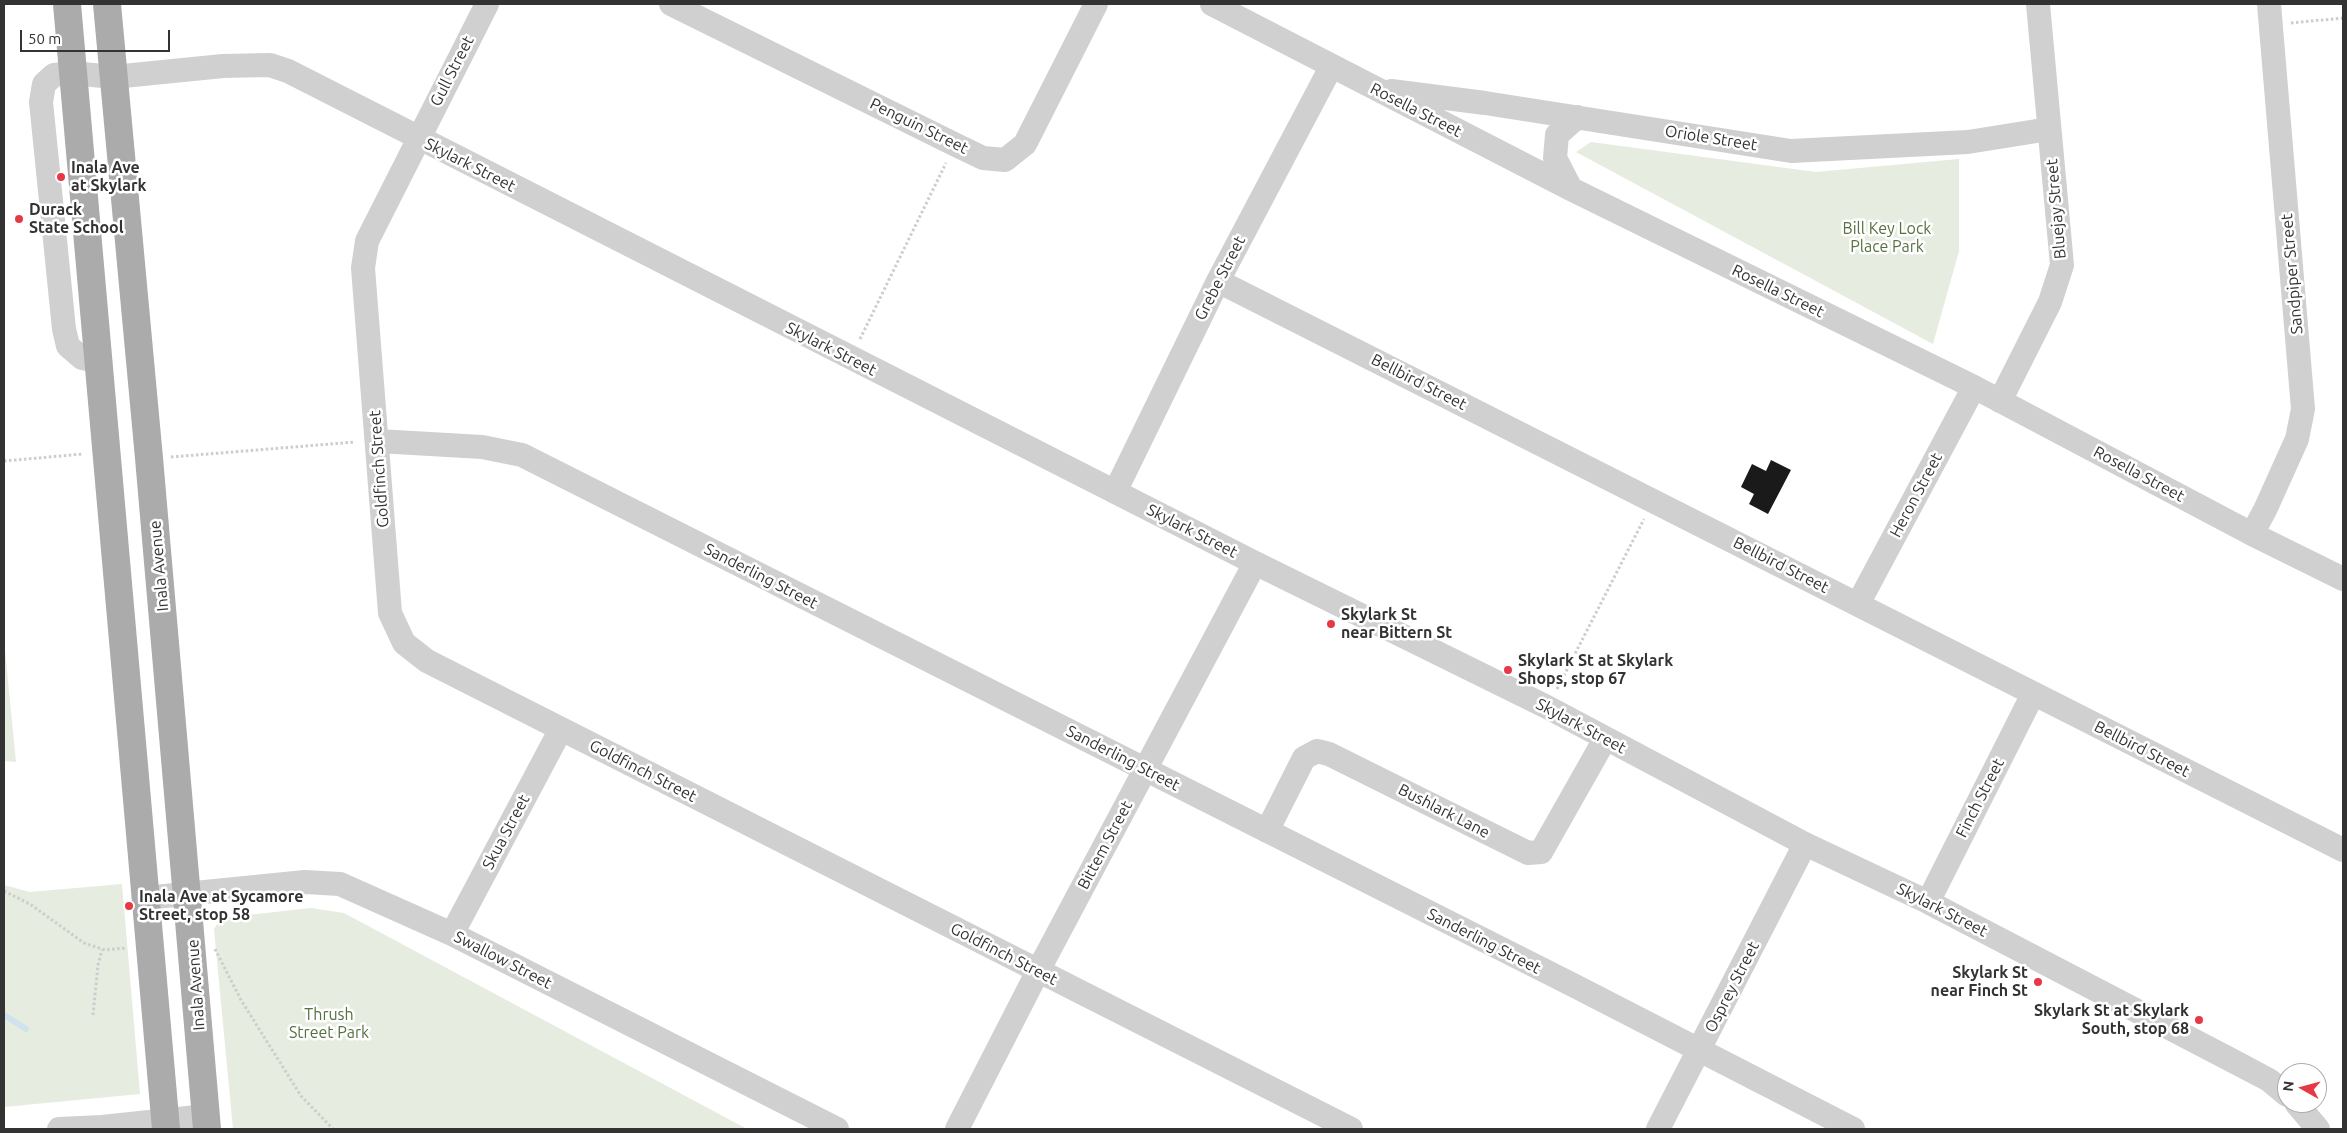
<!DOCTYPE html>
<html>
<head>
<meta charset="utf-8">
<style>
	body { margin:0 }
	#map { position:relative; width:2347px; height:1133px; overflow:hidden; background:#fff; font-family:Ubuntu,sans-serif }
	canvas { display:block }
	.frame { position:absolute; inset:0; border:5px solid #333; pointer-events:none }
	.north { position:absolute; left:2277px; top:1063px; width:50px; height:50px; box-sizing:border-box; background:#fff; border:1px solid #adadad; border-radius:50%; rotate:277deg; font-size:14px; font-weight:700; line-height:20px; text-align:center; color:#333 }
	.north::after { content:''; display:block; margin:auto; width:18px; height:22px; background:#e63946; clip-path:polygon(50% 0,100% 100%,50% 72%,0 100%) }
	.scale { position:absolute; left:20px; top:30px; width:150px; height:22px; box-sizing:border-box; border:2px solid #333; border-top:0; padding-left:6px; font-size:15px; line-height:18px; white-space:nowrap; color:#333; -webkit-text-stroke:4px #fff; paint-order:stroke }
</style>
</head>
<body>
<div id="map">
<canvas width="2347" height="1133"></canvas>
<div class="frame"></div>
<div class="north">N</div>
<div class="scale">50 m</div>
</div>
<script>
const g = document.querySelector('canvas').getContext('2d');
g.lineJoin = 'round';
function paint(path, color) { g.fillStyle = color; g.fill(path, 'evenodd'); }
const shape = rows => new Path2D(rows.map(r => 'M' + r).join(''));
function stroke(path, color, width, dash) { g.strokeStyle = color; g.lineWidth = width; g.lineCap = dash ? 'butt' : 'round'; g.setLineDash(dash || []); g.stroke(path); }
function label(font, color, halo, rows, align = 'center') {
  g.font = font + ' Ubuntu,sans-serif'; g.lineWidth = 5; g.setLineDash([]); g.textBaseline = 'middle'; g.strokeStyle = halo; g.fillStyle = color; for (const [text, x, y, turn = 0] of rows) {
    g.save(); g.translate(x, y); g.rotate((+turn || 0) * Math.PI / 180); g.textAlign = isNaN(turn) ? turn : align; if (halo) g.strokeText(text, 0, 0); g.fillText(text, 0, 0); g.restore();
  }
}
const green = shape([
	[1591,142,1816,172,1959,159,1959,251,1933,344,1576,152],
	[4,640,16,762,4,761],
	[122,884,140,1094,4,1107,4,885,30,892],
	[311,908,344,913,747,1129,233,1129,214,929,221,918]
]);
const stream = shape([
	[4,1015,26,1029]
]);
const building = shape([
	[1771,460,1791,470,1768,514,1749,504,1754,494,1741,487,1752,464,1766,471]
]);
const path = shape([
	[2291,23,2343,18],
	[860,339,946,163],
	[171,457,355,442],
	[4,461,83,454],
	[1557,689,1644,519],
	[4,891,30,904,84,943,105,950,126,948],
	[215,949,241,1000,301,1096,333,1129],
	[93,1015,98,965,102,950]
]);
const minor = shape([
	[487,4,367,241,363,268,390,613,404,643,427,661,1351,1129],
	[671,4,956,145,983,158,1005,160,1025,144,1096,4],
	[1212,4,1571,189,1974,387,2252,534,2343,579],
	[1391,91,1485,103,1791,151,1968,142,2049,129],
	[1571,189,1555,158,1557,135,1577,117],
	[1218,281,2343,850],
	[97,361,82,358,68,346,64,329,41,102,44,84,54,75,72,73,113,77,223,66,270,65,288,71,1255,563,1547,707,1805,844,1928,902,2233,1061,2269,1080,2287,1095],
	[2000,401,2050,302,2062,265,2038,4],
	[378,441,482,447,522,455,1571,984,1853,1129],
	[1115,492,1218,281,1331,67],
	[2252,534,2265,510,2297,439,2303,409,2269,4],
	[1858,604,1974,387],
	[1267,831,1304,758,1317,751,1329,754,1528,853,1541,852,1605,739],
	[145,898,305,882,340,884,452,934,837,1129],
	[1928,902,2033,694],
	[452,934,561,729],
	[2296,1103,2318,1129],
	[59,1129,102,1127,206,1116],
	[957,1129,1038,971,1255,563],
	[1658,1129,1805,844]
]);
const major = shape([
	[67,4,166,1129],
	[107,4,149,458,207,1129]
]);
const markers = [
	[61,177,5,"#e63946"],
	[19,219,5,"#e63946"],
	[1331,624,5,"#e63946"],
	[1508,670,5,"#e63946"],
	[129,906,5,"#e63946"],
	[2038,982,5,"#e63946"],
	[2199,1020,5,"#e63946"]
];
const streetNames = [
	["Gull Street",452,71,-63],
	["Rosella Street",1416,110,27],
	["Penguin Street",919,126,26],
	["Oriole Street",1711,138,9],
	["Skylark Street",470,165,27],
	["Bluejay Street",2056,209,-95],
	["Sandpiper Street",2292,274,-95],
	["Grebe Street",1220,278,-63],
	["Rosella Street",1778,291,26],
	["Skylark Street",831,349,27],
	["Bellbird Street",1419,382,27],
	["Goldfinch Street",379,469,-94],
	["Rosella Street",2139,474,28],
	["Heron Street",1916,495,-62],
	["Skylark Street",1192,531,27],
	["Bellbird Street",1781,565,27],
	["Inala Avenue",159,566,-95],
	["Sanderling Street",761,576,27],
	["Skylark Street",1581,726,28],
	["Bellbird Street",2142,749,27],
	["Sanderling Street",1123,758,27],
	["Goldfinch Street",643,771,27],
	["Finch Street",1980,798,-63],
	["Bushlark Lane",1444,811,27],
	["Skua Street",506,832,-62],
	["Bittem Street",1105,845,-62],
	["Skylark Street",1942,910,27],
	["Sanderling Street",1484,941,27],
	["Goldfinch Street",1004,954,27],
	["Swallow Street",503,960,27],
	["Inala Avenue",196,985,-94],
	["Osprey Street",1732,987,-63]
];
const poiNames = [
	["Inala Ave",71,168],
	["at Skylark",71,186],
	["Durack",29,210],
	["State School",29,228],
	["Skylark St",1341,615],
	["near Bittern St",1341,633],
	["Skylark St at Skylark",1518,661],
	["Shops, stop 67",1518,679],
	["Inala Ave at Sycamore",139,897],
	["Street, stop 58",139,915],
	["Skylark St",2028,973,"right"],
	["near Finch St",2028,991,"right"],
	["Skylark St at Skylark",2189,1011,"right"],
	["South, stop 68",2189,1029,"right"]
];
const parkNames = [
	["Bill Key Lock",1887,229],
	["Place Park",1887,247],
	["Thrush",329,1015],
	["Street Park",329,1033]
];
paint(green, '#e6ecdf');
stroke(stream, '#cfe2ee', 6);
paint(building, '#1a1a1a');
stroke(path, '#cdcdcd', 3, [2.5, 2.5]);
stroke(minor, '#d0d0d0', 24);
stroke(major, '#ababab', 28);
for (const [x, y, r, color] of markers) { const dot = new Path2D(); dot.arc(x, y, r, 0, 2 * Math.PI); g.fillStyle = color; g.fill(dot); stroke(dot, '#fff', 2); }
label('16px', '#333', '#fff', streetNames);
label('bold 16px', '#333', '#fff', poiNames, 'left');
label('16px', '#56703f', '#fff', parkNames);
</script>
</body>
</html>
